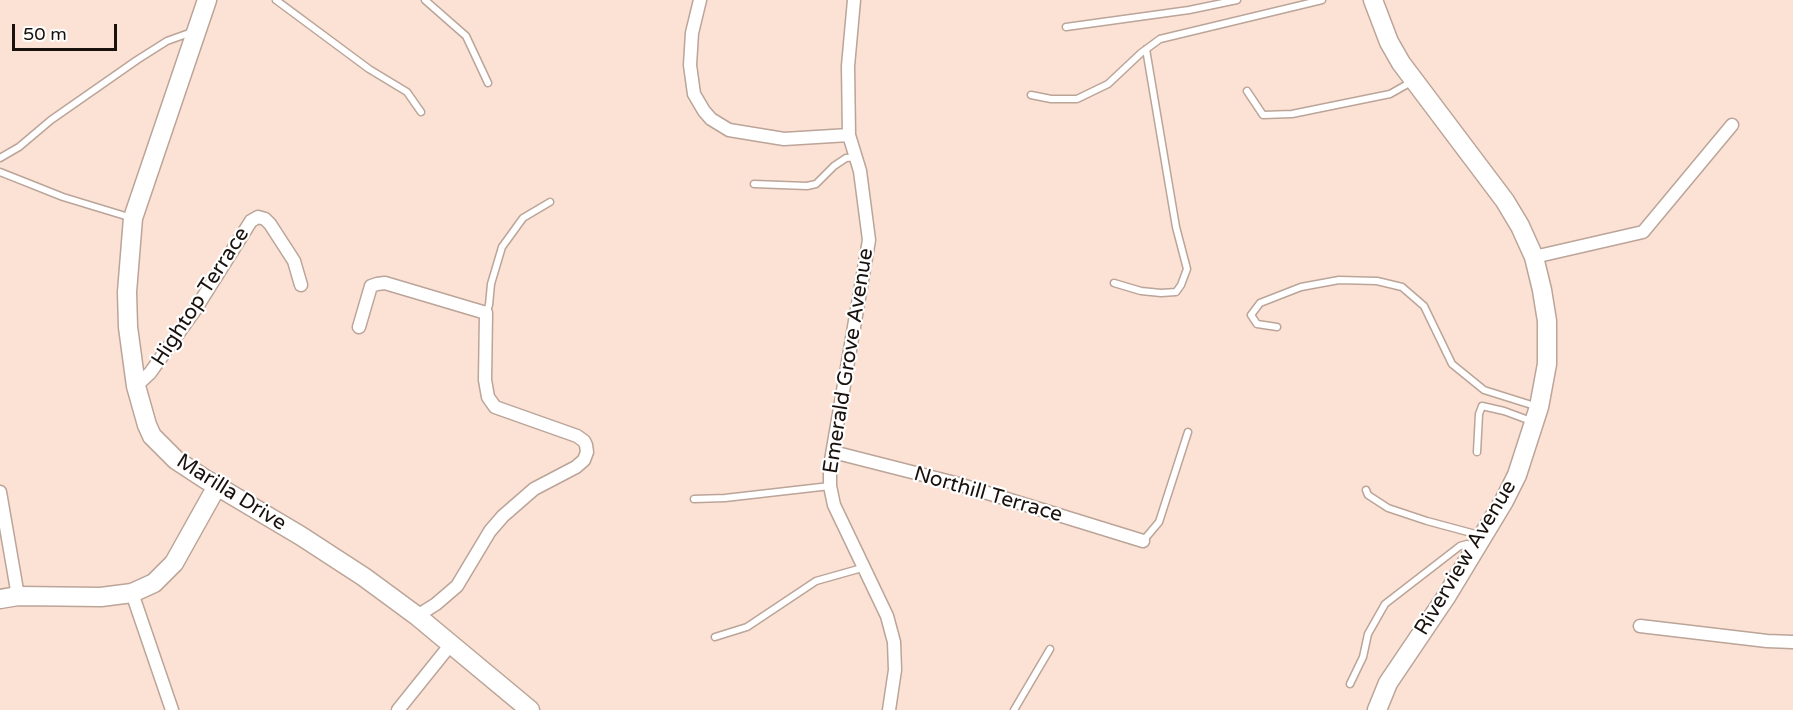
<!DOCTYPE html>
<html>
<head>
<meta charset="utf-8">
<style>
	body { margin:0 }
	#map { position:relative; width:1793px; height:710px; overflow:hidden; background:#fbe2d5; font-family:"Varela Round",sans-serif }
	canvas { display:block }
	.scale { position:absolute; left:12px; top:24px; width:105px; height:27px; box-sizing:border-box; border:3px solid #19110d; border-top:0; padding-left:8px; font-size:18px; line-height:21px; white-space:nowrap; color:#19110d; -webkit-text-stroke:4px #fff; paint-order:stroke }
</style>
</head>
<body>
<div id="map">
<canvas width="1793" height="710"></canvas>
<div class="scale">50 m</div>
</div>
<script>
const g = document.querySelector('canvas').getContext('2d');
g.lineJoin = 'round';
const shape = rows => new Path2D(rows.map(r => 'M' + r).join(''));
function stroke(path, color, width, dash) { g.strokeStyle = color; g.lineWidth = width; g.lineCap = dash ? 'butt' : 'round'; g.setLineDash(dash || []); g.stroke(path); }
function label(font, color, halo, rows, align = 'center') {
  g.font = font + ' "Varela Round",sans-serif'; g.lineWidth = 4.5; g.setLineDash([]); g.textBaseline = 'middle'; g.strokeStyle = halo; g.fillStyle = color; for (const [text, x, y, turn = 0] of rows) {
    g.save(); g.translate(x, y); g.rotate((+turn || 0) * Math.PI / 180); g.textAlign = isNaN(turn) ? turn : align; if (halo) g.strokeText(text, 0, 0); g.fillText(text, 0, 0); g.restore();
  }
}
const lane = shape([
	[276,0,369,69,407,92,421,112],
	[425,0,466,36,488,83],
	[1066,27,1189,10,1237,0],
	[1247,91,1263,115,1292,114,1390,94,1413,81],
	[1031,95,1051,99,1077,99,1108,84,1141,53,1160,39,1322,0],
	[0,158,19,147,51,120,137,60,167,41,192,32],
	[0,172,63,197,132,218],
	[754,184,807,186,816,184,834,166,846,158,857,157],
	[1114,283,1141,291,1161,293,1176,292,1181,285,1187,269,1176,227,1146,49],
	[486,313,489,305,491,284,502,247,523,218,550,202],
	[1277,327,1257,324,1251,315,1260,303,1301,287,1339,280,1377,281,1402,287,1424,306,1452,364,1484,390,1538,407],
	[1477,452,1479,414,1482,406,1504,411,1531,421],
	[1366,490,1368,495,1388,508,1427,521,1479,535],
	[694,499,725,498,830,486],
	[1143,541,1159,522,1188,432],
	[715,637,747,627,816,581,862,568],
	[1350,684,1363,657,1368,634,1385,604,1460,546,1467,544,1473,546],
	[1014,710,1050,649]
]);
const street = shape([
	[700,0,692,33,690,65,694,94,704,111,711,119,729,130,784,139,849,135],
	[854,0,848,66,849,135,860,171,869,240,830,466,830,486,834,505,887,616,894,642,895,670,889,710],
	[1534,257,1643,232,1732,125],
	[359,327,371,286,377,284,385,283,486,313,485,380,488,397,495,407,577,436,584,441,586,445,587,452,584,460,576,467,534,489,503,516,490,531,457,586,436,604,417,616],
	[136,386,150,373,195,310,251,221,258,217,265,219,270,224,294,261,301,285],
	[833,452,955,483,1143,541],
	[0,492,18,596],
	[132,593,172,710],
	[1640,626,1767,641,1793,642],
	[398,710,451,644]
]);
const secondary = shape([
	[207,0,133,218,127,292,128,327,136,386,147,425,152,436,176,460,205,479,301,536,364,577,417,616,530,710],
	[1373,0,1389,42,1401,63,1505,201,1520,226,1534,257,1542,290,1547,321,1547,364,1539,407,1517,475,1504,501,1446,597,1388,683,1377,710],
	[0,599,18,596,101,597,132,593,154,583,174,563,217,486]
]);
const streetNames = [
	["Hightop Terrace",201,297,-57],
	["Emerald Grove Avenue",849,361,-81],
	["Marilla Drive",231,493,32],
	["Northill Terrace",988,495,16],
	["Riverview Avenue",1466,558,-59]
];
stroke(lane, '#bba498', 9);
stroke(street, '#bba498', 15);
stroke(secondary, '#bba498', 21);
stroke(lane, '#fff', 6);
stroke(street, '#fff', 12);
stroke(secondary, '#fff', 18);
label('21px', '#19110d', '#fff', streetNames);
</script>
</body>
</html>
